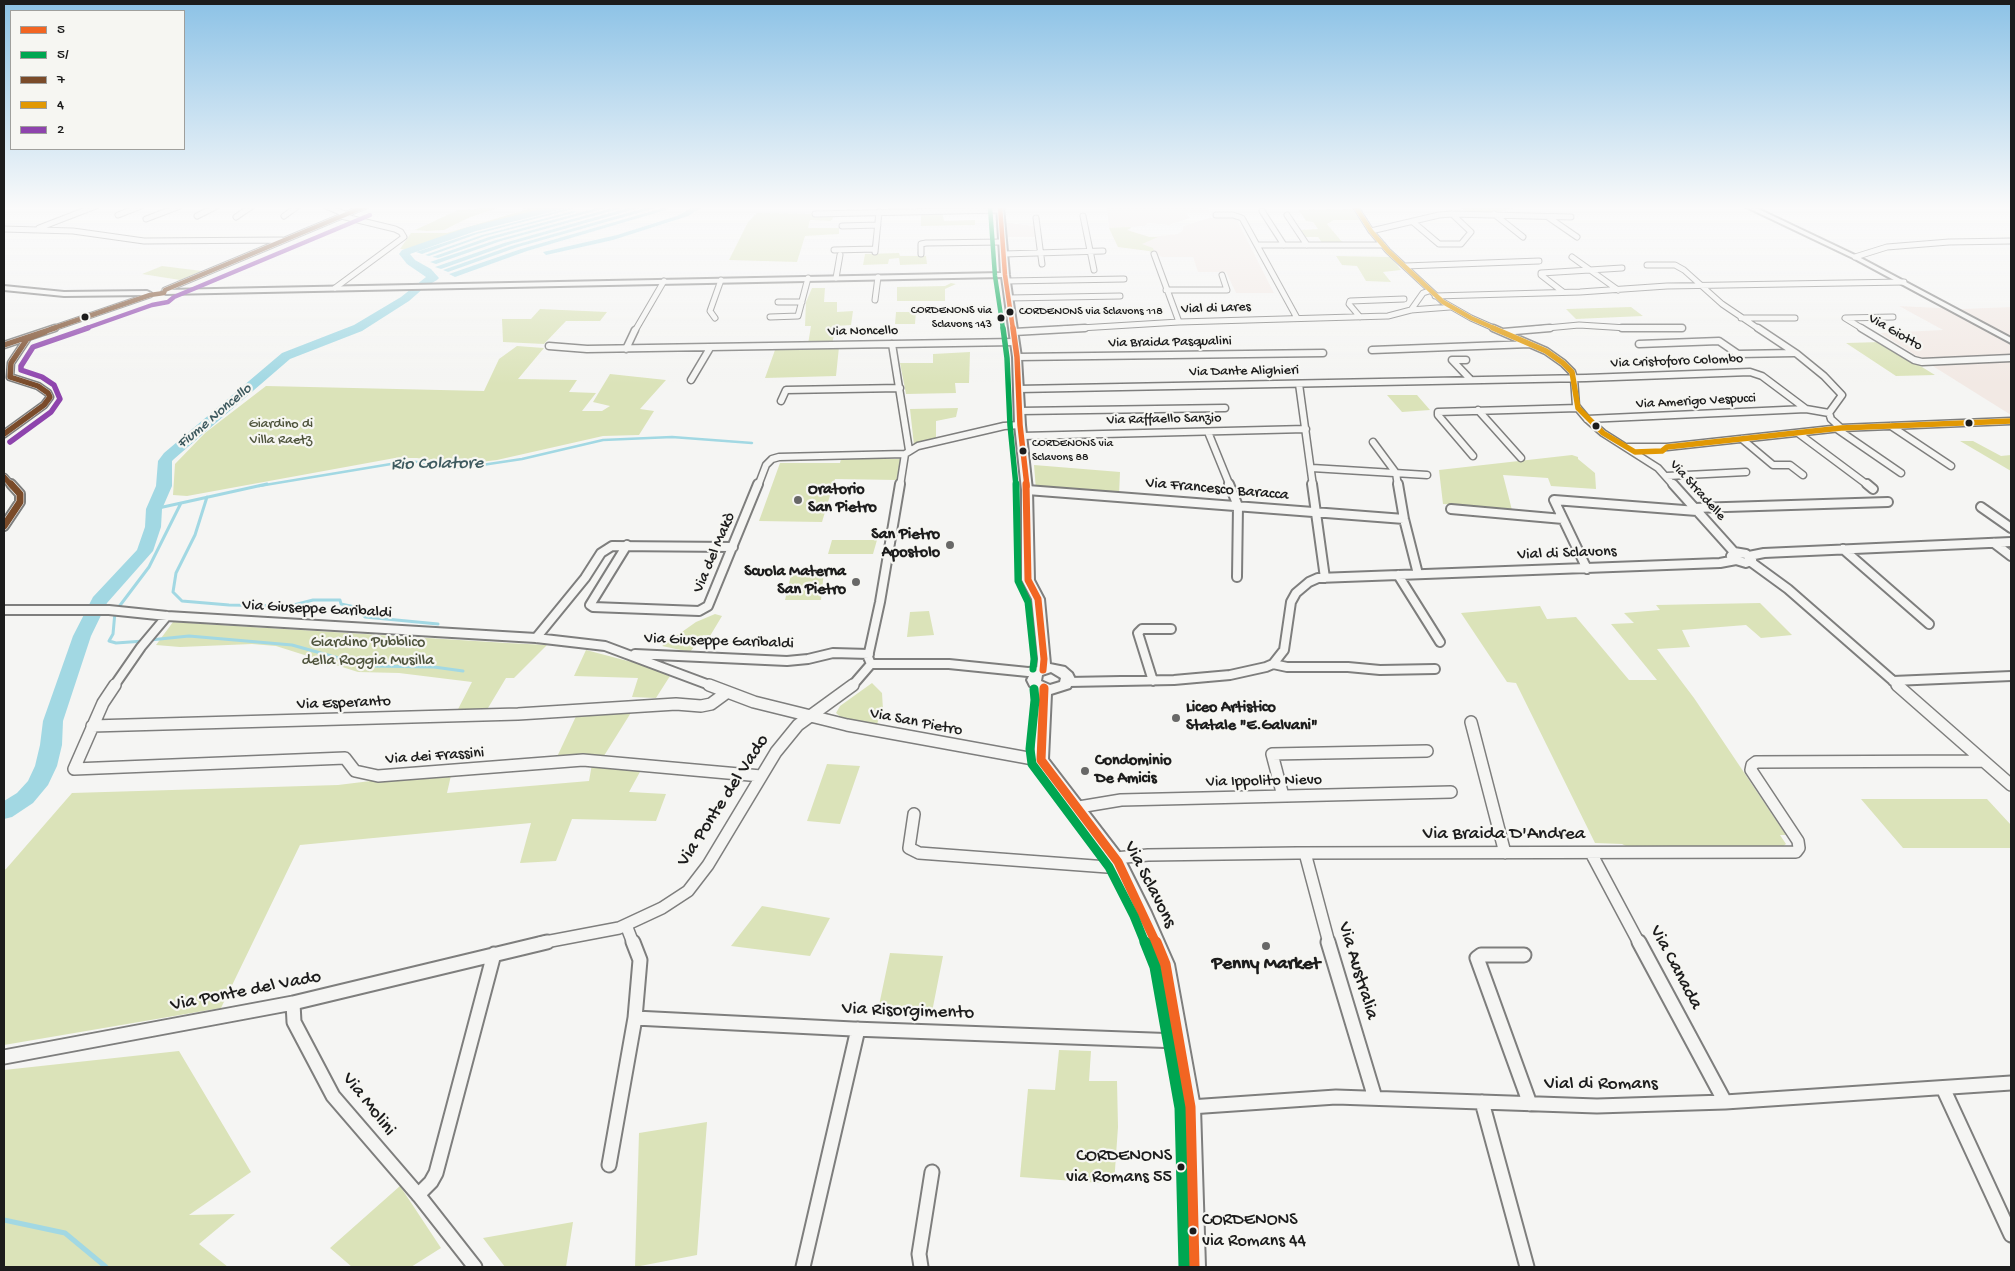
<!DOCTYPE html>
<html>
<head>
<meta charset="utf-8">
<style>
	body { margin:0 }
	#map { position:relative; width:2015px; height:1271px; overflow:hidden; background:#f5f5f3; font-family:"Gochi Hand",sans-serif }
	canvas { display:block }
	.frame { position:absolute; inset:0; border:5px solid #1c1c1c; pointer-events:none }
	.legend { position:absolute; left:10px; top:10px; width:175px; height:140px; box-sizing:border-box; background:#f6f6f2; border:1px solid #9f9f9c; margin:0; padding:6px 9px; list-style:none; font-size:15px; color:#1c1c1c }
	.legend li { display:flex; align-items:center; gap:10px; height:25px }
	.legend b { width:25px; border:1px solid #9f9f9c }
</style>
</head>
<body>
<div id="map">
<canvas width="2015" height="1271"></canvas>
<div class="frame"></div>
<ul class="legend">
<li><b style="height:6px;background:#f26522"></b>5</li>
<li><b style="height:6px;background:#00a651"></b>5/</li>
<li><b style="height:6px;background:#7a4b2a"></b>7</li>
<li><b style="height:6px;background:#e19803"></b>4</li>
<li><b style="height:6px;background:#8e44ad"></b>2</li>
</ul>
</div>
<script>
const g = document.querySelector('canvas').getContext('2d');
g.lineJoin = 'round';
function paint(path, color) { g.fillStyle = color; g.fill(path, 'evenodd'); }
const shape = rows => new Path2D(rows.map(r => 'M' + r).join(''));
function stroke(path, color, width, dash) { g.strokeStyle = color; g.lineWidth = width; g.lineCap = dash ? 'butt' : 'round'; g.setLineDash(dash || []); g.stroke(path); }
function label(font, color, halo, rows, align = 'center') {
  g.font = font + ' "Gochi Hand",sans-serif'; g.lineWidth = 4.5; g.setLineDash([]); g.textBaseline = 'middle'; g.strokeStyle = halo; g.fillStyle = color; for (const [text, x, y, turn = 0] of rows) {
    g.save(); g.translate(x, y); g.rotate((+turn || 0) * Math.PI / 180); g.textAlign = isNaN(turn) ? turn : align; if (halo) g.strokeText(text, 0, 0); g.fillText(text, 0, 0); g.restore();
  }
}
const built = shape([
	[1107,206,1206,206,1211,213,1186,213,1190,218,1169,225,1148,223,1145,226,1131,227,1131,228,1127,230,1150,237,1178,234,1183,230,1183,226,1210,218,1232,217,1237,220,1274,293,1236,293,1226,272,1198,272,1193,257,1162,257,1149,251,1118,247,1109,228],
	[1002,222,1035,226,1036,237,1003,237],
	[1899,306,1962,309,2011,307,2011,415,1880,333,1943,330]
]);
const green = shape([
	[484,206,503,206,468,218,444,230,427,231,415,230,458,210,477,209],
	[510,206,540,207,564,206,490,224,411,250,400,249,411,233,447,233,529,209],
	[1459,206,1513,206,1513,208,1498,212,1467,213],
	[1352,209,1360,220,1334,220,1327,224,1343,243,1323,244,1318,237,1305,237,1301,230,1318,229,1313,222,1306,221,1299,210],
	[942,212,944,221,975,220,975,225,921,226,921,213],
	[757,213,835,214,831,221,810,220,808,228,839,228,839,234,805,236,797,262,729,260,748,222],
	[1130,227,1131,228,1127,230,1149,237,1158,237,1142,244,1153,248,1155,254,1149,251,1118,247,1109,228],
	[899,253,900,256,926,256,927,264,900,265,899,258,889,259,888,264,863,265,865,254],
	[1336,256,1391,257,1401,270,1383,272,1391,282,1366,281,1357,266,1342,265],
	[162,266,202,271,180,280,142,274],
	[951,283,956,284,945,289,945,301,897,301,897,287,945,286],
	[812,288,825,288,824,302,837,302,837,312,853,311,851,325,836,326,832,344,808,344,811,326,805,326,806,302],
	[1631,307,1643,316,1576,319,1566,309],
	[540,309,607,312,600,321,566,321,544,344,503,342,502,319,531,319],
	[896,312,916,312,915,324,895,324],
	[1881,342,1935,375,1896,376,1846,343],
	[517,346,544,348,518,379,577,380,569,392,596,393,582,411,602,411,610,406,593,402,610,374,666,380,640,409,654,411,639,435,603,436,497,460,456,465,417,458,395,458,187,496,173,495,175,464,205,433,266,386,484,391,499,359],
	[839,347,836,376,765,378,775,350],
	[970,352,969,383,955,383,956,393,906,394,900,363,933,363,933,354],
	[1387,395,1417,395,1430,410,1402,412],
	[958,408,956,417,936,421,936,439,914,445,910,409],
	[1960,441,1973,441,2001,456,2011,455,2011,471],
	[1572,455,1578,457,1578,459,1595,473,1596,489,1551,486,1548,478,1503,475,1513,514,1472,511,1459,505,1443,504,1439,470],
	[841,459,901,459,897,480,835,479,822,522,759,521,780,463,840,463],
	[1034,465,1120,472,1119,495,1036,490],
	[832,540,877,540,873,554,828,554],
	[792,571,824,571,821,600,785,600],
	[1760,603,1792,635,1761,638,1746,625,1682,630,1690,647,1657,649,1694,698,1786,835,1780,835,1786,844,1782,847,1628,847,1622,844,1595,843,1516,683,1507,682,1461,613,1540,606,1547,619,1576,617,1629,680,1657,680,1611,624,1634,623,1624,613,1660,610,1656,605],
	[929,611,934,635,907,637,910,612],
	[715,614,722,616,710,636,703,635,690,652,662,646,696,622],
	[173,622,507,643,547,645,514,678,506,678,485,713,455,715,472,682,399,673,358,672,276,646,252,644,180,647,156,645],
	[586,650,643,665,670,676,656,698,632,697,638,678,574,676],
	[872,683,882,693,883,710,876,726,843,719,836,713,840,706],
	[632,711,602,759,556,759,578,712],
	[592,764,641,770,629,792,666,794,656,821,572,819,556,861,520,863,531,823,300,845,221,1008,4,1045,4,870,6,869,72,793,338,785,452,771,447,793,589,781],
	[827,764,860,766,840,824,807,821],
	[1861,799,1987,799,2011,825,2011,848,1903,848],
	[762,906,830,918,810,956,731,946],
	[890,953,943,956,931,1017,877,1015],
	[1059,1050,1091,1051,1089,1081,1117,1081,1118,1127,1114,1184,1020,1177,1028,1089,1055,1090],
	[179,1051,251,1172,189,1215,235,1214,199,1244,228,1267,4,1267,4,1070],
	[707,1122,697,1255,635,1267,639,1133],
	[400,1186,441,1248,411,1267,352,1267,330,1248],
	[573,1222,566,1267,505,1267,483,1238]
]);
const water = shape([
	[605,206,613,206,492,239,438,258,432,257,489,237],
	[620,206,630,206,501,241,436,264,430,262,496,240],
	[635,206,646,206,511,244,441,269,435,267,504,243],
	[652,206,659,207,518,247,448,272,443,270,511,246],
	[696,206,704,206,688,216,613,240,546,255,543,252,617,235,677,216],
	[569,208,573,209,477,234,422,254,416,252,474,233],
	[663,208,669,209,527,251,455,277,449,274,521,249],
	[573,211,577,212,485,236,429,256,425,255,482,235]
]);
const streamFar2 = shape([
	[259,486,409,461,462,468,522,459,603,440,672,437,752,443]
]);
const streamFar1 = shape([
	[207,497,195,535,176,573,173,592,182,601,229,605,290,606,313,600,340,600,341,604,355,607,365,617,438,624],
	[154,509,267,484],
	[150,640,189,636,292,645,367,666,434,667,463,671],
	[144,641,116,643,109,641,113,634,115,612,149,567,181,503]
]);
const stream = shape([
	[4,1220,65,1233,106,1267]
]);
const river = shape([
	[553,206,569,206,567,208,476,231,410,254,415,260,431,269,439,278,437,280,425,287,409,301,362,331,290,359,174,459,172,461,172,486,162,509,161,527,153,551,107,603,91,636,63,721,62,745,57,766,48,785,33,803,12,817,4,819,4,801,17,793,28,781,35,766,40,745,43,721,73,636,93,597,137,550,145,527,146,509,156,486,158,461,164,453,282,353,354,325,401,297,426,277,407,264,399,254,402,250,468,227,553,206]
]);
const streetFar4 = shape([
	[326,206,345,214],
	[1355,206,1371,231,1388,251,1443,302,1471,318,1496,329],
	[1262,211,1284,245],
	[815,214,1000,210],
	[1494,214,1523,237],
	[118,215,141,206],
	[1216,215,1233,215,1242,218,1297,318],
	[1287,215,1307,245],
	[197,216,217,206],
	[284,216,298,206],
	[1083,216,1094,270],
	[236,217,252,206],
	[1548,217,1577,237],
	[1036,218,1042,264],
	[146,219,180,206],
	[1413,222,1439,244,1461,244,1471,232,1452,214],
	[842,226,878,225],
	[39,228,96,206],
	[4,229,73,231,144,241,282,240],
	[1371,231,1439,215,1452,214,1571,217],
	[1258,245,1383,245],
	[834,250,875,249],
	[875,252,879,212],
	[921,254,921,244,926,243,1003,242],
	[1004,254,1103,251],
	[1154,254,1179,322],
	[1572,257,1618,290],
	[1855,257,1887,247,1949,242,2011,241],
	[1647,265,1675,265,1684,270,1722,304,1759,329],
	[1405,266,1539,261],
	[836,278,840,255],
	[1006,281,1124,279],
	[335,288,404,237,401,232,395,229,341,216],
	[165,290,366,206],
	[1166,290,1227,290,1222,275],
	[1563,292,1541,275,1541,273,1622,268],
	[1435,296,1580,292,1667,286,1904,282],
	[1009,298,1120,296],
	[875,300,878,277],
	[778,302,802,302],
	[1411,310,1423,293,1429,291],
	[770,317,798,316,808,278],
	[1360,317,1349,304,1350,301,1404,299],
	[715,318,710,311,721,280],
	[1741,318,1795,318],
	[51,329,150,295],
	[636,329,664,281],
	[1064,329,1179,322,1388,316,1411,310,1450,307],
	[1536,329,1579,325,1627,328,1682,328],
	[1863,329,1845,318,1893,317]
]);
const streetFar3 = shape([
	[1493,328,1546,351,1563,363,1572,372,1574,378,1576,406,1587,419,1603,433,1658,468,1674,486],
	[1622,328,1682,328],
	[1758,328,1797,354,1824,376,1842,395,1829,413,1831,419,1841,428],
	[1861,328,1914,360,1922,362,2011,358],
	[1014,332,1085,328],
	[1503,332,1550,328],
	[892,344,909,450],
	[1639,344,1719,341,1738,354,1794,353],
	[4,345,55,328],
	[549,346,587,349,1015,342],
	[626,349,635,330],
	[1372,350,1530,344],
	[1017,357,1323,353],
	[1466,360,1452,360,1471,380],
	[691,380,710,348],
	[1299,384,1313,486],
	[1018,389,1586,378,1750,372,1762,376,1806,409,1829,413],
	[781,401,786,390,900,388],
	[1478,410,1521,458],
	[1020,411,1225,408],
	[1587,419,1806,409],
	[1891,426,1951,466],
	[1837,429,1901,473],
	[1208,432,1230,486],
	[1798,433,1869,486],
	[4,434,44,405,50,397,48,393,38,386,10,377,11,363,27,339],
	[1022,436,1306,429],
	[1742,439,1773,465,1790,465,1803,475],
	[1373,442,1396,473,1398,486],
	[1628,447,1667,447,1841,428,2011,421],
	[1473,456,1438,415,1438,412,1578,408],
	[1312,468,1427,475],
	[1667,476,1746,472],
	[4,477,12,486],
	[758,486,766,465,772,459,779,457,905,454],
	[900,486,905,454,918,446,1004,426,1020,425]
]);
const streetFar2 = shape([
	[1229,484,1238,506,1237,577],
	[1312,484,1325,578],
	[1398,484,1404,519,1418,574],
	[1673,484,1734,552],
	[1867,484,1873,489],
	[1027,490,1404,519],
	[1981,507,2011,528],
	[1694,508,1888,502],
	[1451,509,1563,519],
	[4,526,20,502,20,494,11,484],
	[1994,543,2011,556],
	[627,545,590,605,593,607,699,611,708,606,758,484],
	[1843,549,1929,624],
	[1734,552,1746,554,1752,560,1746,563,1736,560,1731,556,1734,552],
	[1749,556,1764,553,2011,542],
	[1751,562,1788,589,1899,686],
	[1587,569,1554,500,1697,511],
	[1398,575,1440,642],
	[4,610,109,610,167,616,536,638,605,646,712,686],
	[536,638,585,578,601,553,612,546,733,547],
	[635,654,787,661,808,659,833,653,869,654],
	[871,664,949,664,1028,672,1040,671],
	[1273,664,1287,667,1348,667,1380,670,1435,669],
	[1153,681,1138,633,1142,629,1171,629],
	[1893,681,2011,676],
	[1068,682,1174,680,1230,675,1266,667,1273,664,1284,650,1291,602,1296,593,1309,582,1318,578,1720,563,1736,560],
	[114,686,141,647,167,616],
	[852,686,871,664,868,657,880,602,900,484]
]);
const streetFar1 = shape([
	[115,685,103,703,74,769,345,758,355,771,378,776,583,760,761,776],
	[709,685,754,702,847,725,1028,758,1044,763],
	[1897,685,2011,785],
	[1471,722,1505,853],
	[92,726,518,714,676,704,701,706,711,704,726,693],
	[1283,796,1272,754,1427,751],
	[1079,807,1121,800,1451,792],
	[914,814,909,848,919,853,1121,868],
	[1305,853,1329,943],
	[1591,853,1639,943],
	[1115,858,1148,855,1297,853,1796,852,1799,848,1798,841,1751,770,1752,765,1756,762,1982,761],
	[626,925,633,943],
	[540,943,619,928,662,908,688,891,708,865,776,752,798,725,853,685]
]);
const street = shape([
	[1328,942,1375,1098],
	[1639,942,1725,1102],
	[1524,955,1481,955,1477,958,1530,1104],
	[293,1003,294,1022,333,1096,420,1197,475,1267],
	[635,1018,853,1029,1179,1041],
	[4,1057,293,1003,547,942],
	[1943,1088,2011,1235],
	[1482,1102,1527,1267],
	[1190,1107,1336,1097,1597,1106,1725,1102,2011,1083],
	[609,1165,635,1018,640,960,633,942],
	[418,1195,431,1182,436,1173,494,954],
	[803,1267,858,1029],
	[921,1267,919,1254,932,1172]
]);
const secondary = shape([
	[997,206,1003,206,1009,275,1021,357,1025,425,1032,490,1034,580,1044,599,1050,664,1065,667,1072,673,1075,679,1070,688,1051,694,1048,759,1124,858,1151,912,1174,964,1200,1107,1205,1267,1183,1267,1180,1107,1156,964,1135,912,1112,865,1034,760,1037,689,1030,686,1027,680,1032,670,1037,669,1038,659,1032,599,1022,580,1022,490,1015,425,1013,357,1002,277,166,294,162,292,166,290,1001,273,997,206],
	[1051,672,1061,678,1060,682,1050,685,1041,681,1042,675,1051,672],
	[1744,206,1752,206,1857,256,2011,338,2011,343,1853,258,1744,206],
	[4,286,64,292,147,291,151,293,147,295,64,296,4,290,4,286]
]);
const bus1Far4 = shape([
	[1000,206,1005,275,1013,329]
]);
const bus1Far3 = shape([
	[1013,328,1017,357,1020,425,1027,486]
]);
const bus1Far2 = shape([
	[1026,484,1028,580,1038,599,1044,659,1043,670]
]);
const bus1Far1 = shape([
	[1044,688,1041,760,1118,862,1156,943]
]);
const bus1 = shape([
	[1156,942,1165,964,1190,1107,1194,1267]
]);
const bus2Far4 = shape([
	[990,207,995,276,1003,329]
]);
const bus2Far3 = shape([
	[1003,328,1007,358,1010,425,1016,486]
]);
const bus2Far2 = shape([
	[1016,484,1018,581,1028,602,1034,659,1033,669]
]);
const bus2Far1 = shape([
	[1034,689,1035,700,1030,749,1032,764,1109,867,1134,916,1145,943]
]);
const bus2 = shape([
	[1145,942,1155,967,1180,1108,1184,1267]
]);
const bus3Far2 = shape([
	[51,329,150,295,164,293,165,290,366,206]
]);
const bus3Far1 = shape([
	[4,345,55,328],
	[4,434,44,405,50,397,48,393,38,386,10,377,11,363,27,339,45,332],
	[4,477,12,486]
]);
const bus3 = shape([
	[4,526,20,502,20,494,11,484]
]);
const bus4Far1 = shape([
	[1355,206,1371,231,1388,251,1443,302,1471,318,1496,329]
]);
const bus4 = shape([
	[1493,328,1546,351,1563,363,1572,372,1578,408,1603,433,1635,452,1662,451,1667,447,1841,428,2011,421]
]);
const bus5Far1 = shape([
	[84,329,152,305,168,302,174,297,370,215]
]);
const bus5 = shape([
	[10,442,51,412,60,399,54,385,42,377,21,370,21,366,33,347,88,328]
]);
const markers = [
	[1010,312,4.5,"#1c1c1c"],
	[85,317,4.5,"#1c1c1c"],
	[1001,318,4.5,"#1c1c1c"],
	[1969,423,4.5,"#1c1c1c"],
	[1596,426,4.5,"#1c1c1c"],
	[1023,451,4.5,"#1c1c1c"],
	[798,500,5,"#686867"],
	[950,545,5,"#686867"],
	[856,582,5,"#686867"],
	[1176,718,5,"#686867"],
	[1085,771,5,"#686867"],
	[1266,946,5,"#686867"],
	[1181,1167,4.5,"#1c1c1c"],
	[1193,1231,4.5,"#1c1c1c"]
];
const farBusnames = [
	["CORDENONS via",992,311,"right"],
	["Sclavons 143",992,325,"right"],
	["CORDENONS via Sclavons 118",1019,312],
	["CORDENONS via",1032,444],
	["Sclavons 88",1032,458]
];
const farStreetnames = [
	["Vial di Lares",1216,309,-2],
	["Via Noncello",863,332,-1],
	["Via Giotto",1895,333,30],
	["Via Braida Pasqualini",1170,343,-1],
	["Via Cristoforo Colombo",1677,362,-2],
	["Via Dante Alighieri",1244,372,-1],
	["Via Amerigo Vespucci",1696,402,-3],
	["Via Raffaello Sanzio",1164,420,-1],
	["Via Stradelle",1697,491,48]
];
const farParknames = [
	["Giardino di",281,425],
	["Villa Raetz",281,441]
];
const farWaternames = [
	["Fiume Noncello",215,417,-40]
];
const streetNames = [
	["Via Francesco Baracca",1217,490,5],
	["Via del Makò",715,553,-67],
	["Vial di Sclavons",1567,554,-2],
	["Via Giuseppe Garibaldi",317,610,3],
	["Via Giuseppe Garibaldi",719,642,2],
	["Via Esperanto",344,704,-2],
	["Via San Pietro",916,723,11],
	["Via dei Frassini",435,757,-4],
	["Via Ippolito Nievo",1264,782,-1]
];
const poiNames = [
	["Oratorio",808,491],
	["San Pietro",808,509],
	["San Pietro",940,536,"right"],
	["Apostolo",940,554,"right"],
	["Scuola Materna",846,573,"right"],
	["San Pietro",846,591,"right"],
	["Liceo Artistico",1186,709],
	["Statale \"E.Galvani\"",1186,727],
	["Condominio",1095,762],
	["De Amicis",1095,780]
];
const parkNames = [
	["Giardino Pubblico",368,644],
	["della Roggia Musilla",368,662]
];
const waterNames = [
	["Rio Colatore",437,465,-1]
];
const nearBusnames = [
	["CORDENONS",1172,1157],
	["via Romans 55",1172,1178],
	["CORDENONS",1202,1221,"left"],
	["via Romans 44",1202,1242,"left"]
];
const nearStreetnames = [
	["Via Ponte del Vado",724,801,-57],
	["Via Braida D'Andrea",1504,835],
	["Via Sclavons",1149,885,63],
	["Via Canada",1675,968,62],
	["Via Australia",1357,971,73],
	["Via Ponte del Vado",246,992,-11],
	["Via Risorgimento",908,1012,2],
	["Vial di Romans",1601,1085],
	["Via Molini",368,1105,52]
];
const nearPoinames = [
	["Penny Market",1266,965]
];
paint(built, '#f2e9e4');
paint(green, '#dbe3b9');
paint(water, '#a2d8e3');
stroke(streamFar2, '#a2d8e3', 2.5);
stroke(streamFar1, '#a2d8e3', 3);
stroke(stream, '#a2d8e3', 5);
paint(river, '#a2d8e3');
stroke(streetFar4, '#7e7e7d', 7);
stroke(streetFar3, '#7e7e7d', 9);
stroke(streetFar2, '#7e7e7d', 12);
stroke(streetFar1, '#7e7e7d', 14);
stroke(street, '#7e7e7d', 17);
stroke(secondary, '#7e7e7d', 4);
stroke(streetFar4, '#f5f5f3', 5);
stroke(streetFar3, '#f5f5f3', 6);
stroke(streetFar2, '#f5f5f3', 8);
stroke(streetFar1, '#f5f5f3', 11);
stroke(street, '#f5f5f3', 13);
paint(secondary, '#f5f5f3');
stroke(bus1Far4, '#f26522', 4.5);
stroke(bus1Far3, '#f26522', 5.5);
stroke(bus1Far2, '#f26522', 7);
stroke(bus1Far1, '#f26522', 9);
stroke(bus1, '#f26522', 11);
stroke(bus2Far4, '#00a651', 4.5);
stroke(bus2Far3, '#00a651', 5.5);
stroke(bus2Far2, '#00a651', 7);
stroke(bus2Far1, '#00a651', 9);
stroke(bus2, '#00a651', 11);
stroke(bus3Far2, '#7a4b2a', 4.5);
stroke(bus3Far1, '#7a4b2a', 5.5);
stroke(bus3, '#7a4b2a', 7);
stroke(bus4Far1, '#e19803', 4.5);
stroke(bus4, '#e19803', 5.5);
stroke(bus5Far1, '#8e44ad', 4.5);
stroke(bus5, '#8e44ad', 5.5);
const sky = g.createLinearGradient(0, 0, 0, 384);
sky.addColorStop(0, '#8cc2e6');
sky.addColorStop(0.54, '#fafafa');
sky.addColorStop(1, '#fafafa00');
g.fillStyle = sky;
g.fillRect(0, 0, 2015, 384);
for (const [x, y, r, color] of markers) { const dot = new Path2D(); dot.arc(x, y, r, 0, 2 * Math.PI); g.fillStyle = color; g.fill(dot); stroke(dot, '#f6f6f2', 2); }
label('12px', '#1c1c1c', '#f6f6f2', farBusnames, 'left');
label('14px', '#1c1c1c', '#f6f6f2', farStreetnames);
label('14px', '#4f543d', '#f6f6f2', farParknames);
label('italic 15px', '#3e5a5f', '#f6f6f2', farWaternames);
label('16px', '#1c1c1c', '#f6f6f2', streetNames);
label('bold 16px', '#1c1c1c', '#f6f6f2', poiNames, 'left');
label('16px', '#4f543d', '#f6f6f2', parkNames);
label('italic 18px', '#3e5a5f', '#f6f6f2', waterNames);
label('18px', '#1c1c1c', '#f6f6f2', nearBusnames, 'right');
label('19px', '#1c1c1c', '#f6f6f2', nearStreetnames);
label('bold 19px', '#1c1c1c', '#f6f6f2', nearPoinames);
</script>
</body>
</html>
